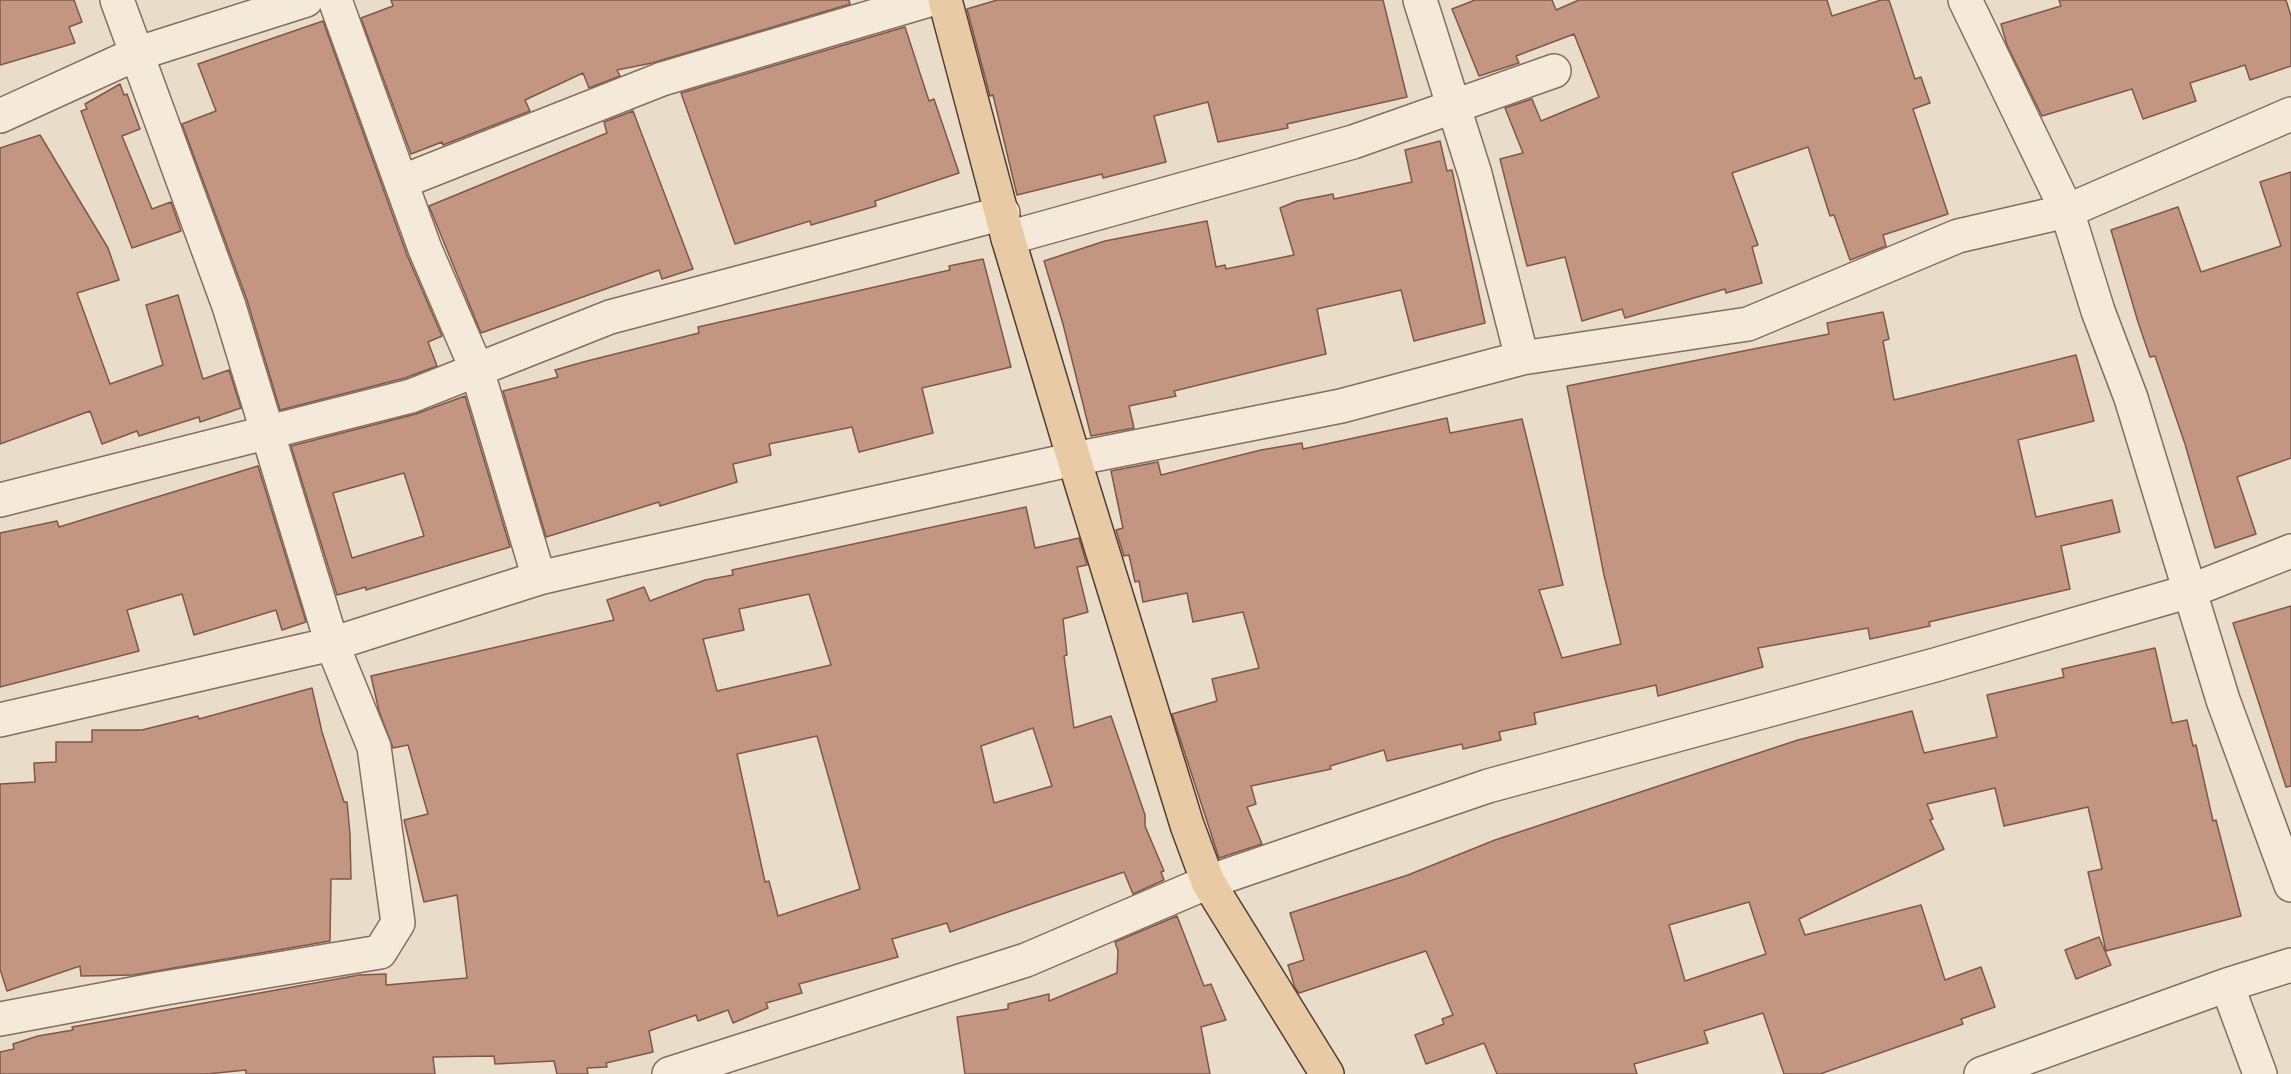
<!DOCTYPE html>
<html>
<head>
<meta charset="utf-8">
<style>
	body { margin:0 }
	canvas { display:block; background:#e9dcc8 }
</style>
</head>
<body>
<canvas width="2291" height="1074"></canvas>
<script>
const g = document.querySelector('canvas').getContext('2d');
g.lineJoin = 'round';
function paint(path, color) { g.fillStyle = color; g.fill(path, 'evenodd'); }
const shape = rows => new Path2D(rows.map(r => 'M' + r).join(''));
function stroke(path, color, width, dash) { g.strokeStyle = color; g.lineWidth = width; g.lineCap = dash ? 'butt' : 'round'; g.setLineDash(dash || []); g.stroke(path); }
const building = shape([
	[0,0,74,0,82,22,69,27,75,43,0,65,0,0],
	[391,0,849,0,850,4,652,63,617,70,620,76,589,88,583,73,525,100,530,111,443,145,442,142,411,154,361,18,393,6,391,0],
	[997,0,1383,0,1407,97,1287,124,1288,128,1218,142,1208,102,1154,116,1166,162,1103,178,1102,174,1017,195,993,95,990,96,967,9,997,0],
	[1475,0,1552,0,1556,10,1579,0,1827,0,1832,16,1881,0,1889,0,1915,79,1921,77,1930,103,1913,109,1948,214,1883,235,1886,246,1850,260,1834,215,1830,216,1808,147,1732,173,1758,245,1752,247,1762,283,1726,293,1725,289,1625,318,1622,309,1582,321,1565,257,1527,266,1500,159,1523,153,1505,108,1532,99,1541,121,1599,97,1574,34,1516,56,1519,63,1479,76,1452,9,1475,0],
	[2059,0,2286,0,2291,16,2291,66,2250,80,2245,65,2190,83,2196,101,2143,119,2132,89,2042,116,2007,45,2001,24,2061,6,2059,0],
	[323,21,407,255,442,336,428,342,437,366,405,378,280,410,247,300,182,124,216,111,198,64,323,21],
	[905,27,929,101,934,99,959,173,875,201,876,206,811,225,810,221,735,244,681,93,905,27],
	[120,84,124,95,127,94,140,129,122,136,152,209,171,202,181,231,132,248,81,111,87,109,85,104,120,84],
	[633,111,693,269,662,279,659,270,481,333,429,206,607,133,604,122,633,111],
	[40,135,108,248,119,280,77,293,110,384,163,365,146,305,178,295,203,379,229,370,241,408,200,422,199,417,139,436,137,431,102,444,90,411,0,444,0,148,40,135],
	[1440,141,1447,171,1452,170,1485,323,1414,341,1401,290,1317,309,1326,354,1174,391,1176,396,1129,406,1134,428,1091,436,1063,324,1044,261,1105,241,1207,221,1216,267,1225,265,1226,269,1294,255,1280,208,1297,201,1333,194,1334,199,1412,182,1405,150,1440,141],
	[2291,172,2291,458,2237,477,2256,534,2215,548,2185,444,2155,356,2150,357,2138,322,2111,230,2178,207,2201,272,2281,246,2260,182,2291,172],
	[983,259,1011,367,922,388,933,433,859,452,852,427,769,444,771,455,733,464,737,482,660,506,659,502,546,537,503,391,558,377,555,370,587,361,699,333,698,327,950,270,949,266,983,259],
	[1883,312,1889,339,1883,341,1894,400,2076,355,2094,421,2018,440,2036,517,2112,500,2120,532,2061,546,2070,589,1929,622,1930,626,1870,639,1868,628,1758,648,1763,667,1658,696,1656,685,1534,713,1536,724,1499,732,1501,740,1463,749,1462,744,1387,761,1384,750,1330,766,1331,769,1251,786,1256,804,1247,807,1262,844,1219,858,1172,714,1217,701,1212,679,1259,668,1243,612,1193,622,1187,593,1143,602,1139,581,1135,582,1129,555,1124,556,1116,530,1123,528,1111,471,1158,462,1161,475,1261,450,1302,443,1303,449,1447,418,1450,433,1522,419,1563,585,1539,590,1562,658,1621,644,1604,575,1567,386,1829,334,1827,323,1883,312],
	[465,396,510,547,366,590,366,587,337,595,291,446,416,414,465,396],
	[404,473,424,536,352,558,333,493,404,473],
	[258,466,306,622,282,630,276,610,194,635,182,594,127,610,139,651,0,687,0,533,57,521,59,527,258,466],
	[1026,507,1035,548,1079,538,1087,565,1077,567,1088,612,1063,619,1067,655,1064,656,1074,728,1111,716,1145,815,1145,826,1164,871,1161,872,1164,880,1133,894,1124,872,950,932,947,923,892,939,898,957,799,984,802,993,766,1003,768,1008,733,1023,728,1010,698,1021,696,1015,649,1031,653,1052,606,1063,607,1067,587,1068,588,1074,557,1074,554,1061,495,1064,494,1056,433,1057,435,1074,246,1074,246,1070,207,1074,0,1074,0,1052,14,1049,13,1044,38,1036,73,1030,72,1027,359,975,386,974,386,985,467,978,457,895,424,902,404,820,428,814,408,745,393,748,379,711,371,676,614,620,607,600,644,587,650,601,705,580,733,575,732,570,1026,507],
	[809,594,831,665,717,691,703,639,744,630,739,609,809,594],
	[1033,728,1052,786,994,803,981,746,1033,728],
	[817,736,860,889,778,916,769,881,765,882,737,754,817,736],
	[2291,606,2291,786,2286,787,2233,623,2291,606],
	[2155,648,2172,723,2187,720,2193,746,2196,745,2213,821,2216,820,2241,916,2106,951,2088,872,2102,869,2088,807,2004,826,1995,788,1927,804,1933,819,1930,820,1944,849,1799,919,1805,935,1921,905,1945,980,1981,967,1995,1007,1961,1019,1963,1024,1820,1074,1784,1074,1763,1013,1704,1031,1708,1043,1634,1064,1637,1074,1497,1074,1484,1043,1426,1064,1415,1035,1444,1024,1442,1019,1453,1015,1426,951,1299,993,1295,988,1288,965,1304,960,1290,913,1408,875,1495,840,1798,740,1912,711,1924,753,1997,737,1987,695,2064,677,2062,669,2155,648],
	[1749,902,1766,954,1685,981,1669,925,1749,902],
	[312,688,322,732,344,802,347,802,350,834,351,879,331,879,330,941,133,975,81,976,80,966,7,991,0,969,0,784,35,782,34,763,56,762,56,742,92,742,92,730,142,730,198,716,199,719,312,688],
	[1177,916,1204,986,1211,984,1226,1020,1201,1027,1210,1074,965,1074,957,1017,1008,1009,1008,1004,1049,994,1049,1001,1117,973,1118,951,1115,942,1177,916],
	[2099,937,2111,965,2076,979,2065,950,2099,937]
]);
const minor = shape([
	[335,0,425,249,477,370,539,578],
	[1420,0,1475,174,1522,358],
	[1965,0,2067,211,2098,311,2131,398,2223,700,2291,885],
	[0,116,136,54,306,0],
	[401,182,662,79,929,0],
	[1008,238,1353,142,1554,71],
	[0,500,411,396,610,317,1003,213],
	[0,720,332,644,539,578,621,559,1074,459,1341,406,1522,358,1748,324,1958,236,2067,211,2291,114],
	[2227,985,2260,1074],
	[0,1019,159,989,380,952,398,923,374,747,332,644,229,306,117,0],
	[669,1074,1026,960,1208,882,1488,786,1935,665,2190,591,2291,551],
	[1981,1074,2227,985,2291,965]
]);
const major = shape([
	[945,0,1008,238,1074,459,1187,825,1208,882,1327,1074]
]);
paint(building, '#c39682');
stroke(building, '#805848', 1.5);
stroke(minor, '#836e5f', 36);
stroke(major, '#523e33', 36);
stroke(minor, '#f5eada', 33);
stroke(major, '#e8cba5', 33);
</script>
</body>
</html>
